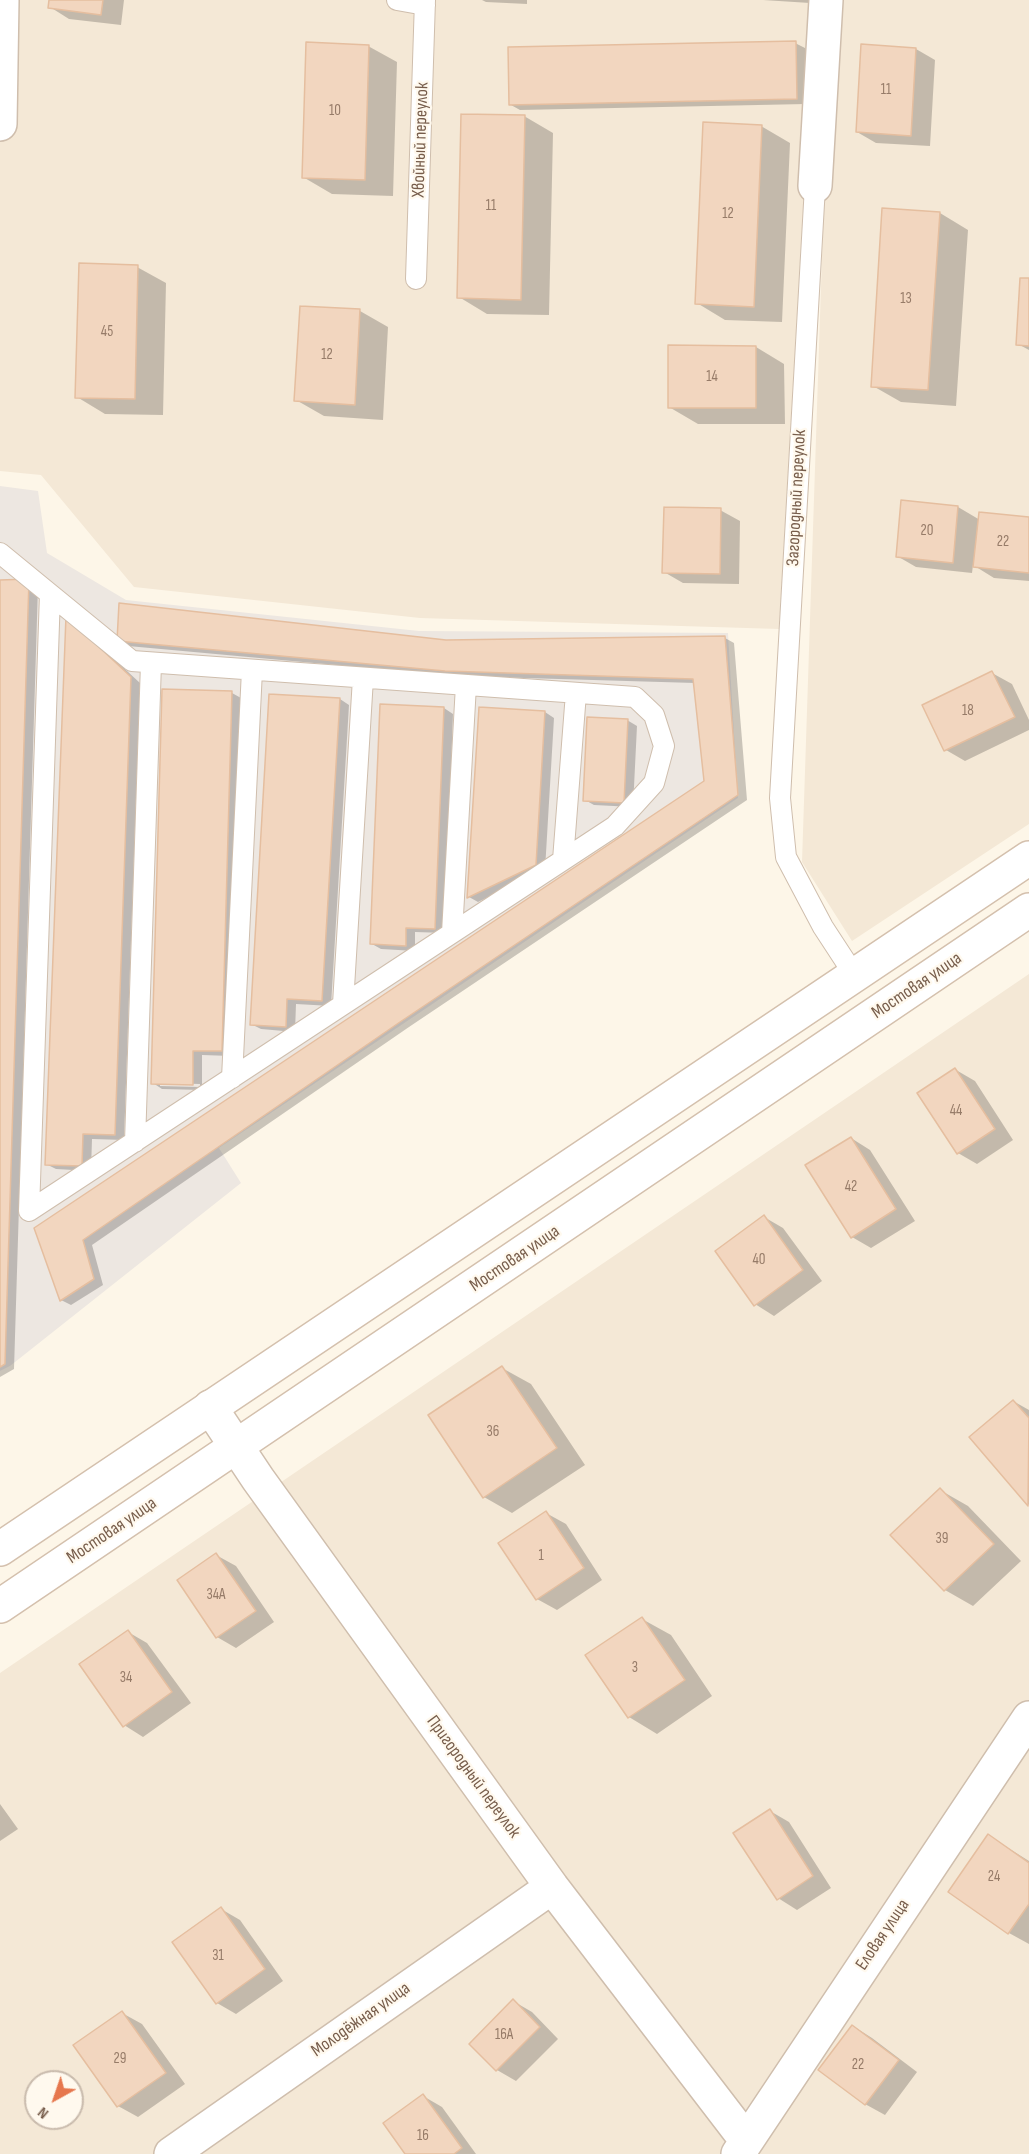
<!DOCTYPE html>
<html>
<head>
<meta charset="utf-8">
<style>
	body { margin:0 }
	#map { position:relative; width:1029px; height:2154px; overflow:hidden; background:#fdf6e8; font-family:"Sofia Sans Condensed",sans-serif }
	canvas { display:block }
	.north { position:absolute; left:24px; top:2070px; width:60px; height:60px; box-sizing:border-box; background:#fff9ee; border:2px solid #c9bbad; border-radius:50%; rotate:220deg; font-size:16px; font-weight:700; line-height:24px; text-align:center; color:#775d4b }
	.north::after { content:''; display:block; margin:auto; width:21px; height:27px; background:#e6774d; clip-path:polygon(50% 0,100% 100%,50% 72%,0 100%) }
</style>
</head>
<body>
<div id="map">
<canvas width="1029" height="2154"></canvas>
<div class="north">N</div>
</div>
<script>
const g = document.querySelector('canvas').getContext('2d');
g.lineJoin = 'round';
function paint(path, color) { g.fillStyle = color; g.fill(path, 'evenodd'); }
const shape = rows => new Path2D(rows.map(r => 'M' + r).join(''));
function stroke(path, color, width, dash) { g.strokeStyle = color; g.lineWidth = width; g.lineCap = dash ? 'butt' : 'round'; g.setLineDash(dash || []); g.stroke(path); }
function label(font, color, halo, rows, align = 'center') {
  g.font = font + ' "Sofia Sans Condensed",sans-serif'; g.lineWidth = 4.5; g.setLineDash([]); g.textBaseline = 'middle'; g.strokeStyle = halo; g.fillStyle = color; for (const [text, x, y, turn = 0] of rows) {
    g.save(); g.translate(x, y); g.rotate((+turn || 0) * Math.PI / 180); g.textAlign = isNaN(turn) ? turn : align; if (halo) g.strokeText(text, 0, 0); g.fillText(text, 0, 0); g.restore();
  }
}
const residential = shape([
	[0,0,815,0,779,629,420,618,134,587,41,475,0,471],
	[832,0,1029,0,1029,824,852,941,802,862,829,44],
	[1029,974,1029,2154,0,2154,0,1673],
	[36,2082,72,2082,72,2118,36,2118]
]);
const industrial = shape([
	[0,486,38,491,47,553,126,600,419,631,728,633,738,798,219,1148,241,1183,10,1366,0,1371]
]);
const shadow = shape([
	[50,0,124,0,121,25,69,19,50,7],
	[482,0,527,0,527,4,486,2],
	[763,0,811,0,810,3],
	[795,43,805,48,806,104,520,110,511,105],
	[368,46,397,62,393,196,332,194,303,177],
	[916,49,935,60,930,146,876,143,857,132],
	[524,116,553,133,549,315,487,314,459,297],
	[761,126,790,143,782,322,725,320,697,303],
	[940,213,968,230,956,406,901,402,873,386],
	[137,267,166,283,163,415,105,414,77,397],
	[1029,280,1029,350,1018,344],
	[301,307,360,311,388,327,383,420,324,416,296,400],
	[756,347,784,364,785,424,698,424,669,407],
	[902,502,958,507,980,520,1029,519,1029,581,994,578,973,565,972,573,916,567,897,556],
	[720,510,740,521,739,584,683,583,664,572],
	[0,582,38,586,14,1369,0,1377],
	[76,624,140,683,124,1140,92,1139,91,1171,56,1169,46,1164],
	[725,638,734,643,747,800,409,1027,92,1245,103,1285,71,1305,61,1300,36,1229,706,782,695,683,456,676,128,646,119,640,446,641],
	[992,673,1012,684,1029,720,1029,730,965,761,946,750],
	[164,691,232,693,241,698,231,1056,202,1055,202,1090,162,1089,153,1083],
	[160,1083,200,1084,200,1087,160,1086],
	[340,699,349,705,331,1006,296,1004,295,1032,261,1029,251,1024],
	[444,708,453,714,445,933,415,932,415,951,381,949,372,944],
	[545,712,554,718,545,870,478,902,469,897],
	[627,720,637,726,633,807,594,805,585,800],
	[956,1070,975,1081,1013,1140,977,1164,958,1153],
	[851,1138,870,1150,915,1221,871,1248,852,1237],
	[764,1217,783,1228,822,1281,774,1316,755,1304],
	[502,1368,531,1384,585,1465,512,1513,484,1497],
	[1013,1401,1029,1410,1029,1505,972,1438],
	[940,1490,968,1506,1021,1561,973,1606,945,1590],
	[546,1513,566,1524,602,1580,557,1610,537,1599],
	[216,1555,236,1566,274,1622,236,1648,217,1637],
	[642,1619,671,1635,712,1696,657,1734,629,1717],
	[128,1632,147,1643,191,1703,143,1737,124,1725],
	[0,1804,18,1829,0,1841],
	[770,1811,789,1822,831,1888,797,1910,778,1898],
	[989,1836,1029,1861,1029,1944,1009,1933],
	[221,1909,240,1920,283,1981,236,2014,217,2003],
	[513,2001,532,2012,558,2039,516,2081,497,2070],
	[122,2013,142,2024,185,2084,138,2117,118,2106],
	[853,2026,872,2038,917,2072,885,2115,865,2104],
	[423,2096,442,2107,476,2154,407,2154]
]);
const building = shape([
	[49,0,103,0,101,15,48,8,49,0],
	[796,41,797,99,509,105,508,47,796,41],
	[306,42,369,45,365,180,302,178,306,42],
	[861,44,916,48,911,136,856,132,861,44],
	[461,114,525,115,521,300,457,298,461,114],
	[703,122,762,125,754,307,695,304,703,122],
	[882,208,940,212,928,390,871,387,882,208],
	[79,263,138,265,135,399,75,398,79,263],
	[1020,278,1029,278,1029,346,1016,345,1020,278],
	[300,306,360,309,355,405,294,401,300,306],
	[668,345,756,346,756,408,668,408,668,345],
	[901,500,958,506,953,563,896,557,901,500],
	[664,507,721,508,720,574,662,573,664,507],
	[979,512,1029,517,1029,573,973,567,979,512],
	[29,579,5,1364,0,1367,0,580,29,579],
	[119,603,446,640,725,636,738,795,400,1022,83,1240,94,1279,60,1301,34,1228,704,781,693,679,445,671,117,641,119,603],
	[66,616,131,677,115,1135,83,1134,82,1166,45,1165,66,616],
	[992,671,1015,717,944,751,922,705,992,671],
	[162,689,232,691,222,1051,193,1051,193,1085,151,1084,162,689],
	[269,694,340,698,322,1001,287,999,286,1027,250,1025,269,694],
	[380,704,444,707,435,929,406,928,406,946,370,944,380,704],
	[479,707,545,711,536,865,467,898,479,707],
	[587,717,628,719,624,803,583,801,587,717],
	[955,1068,995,1129,957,1154,917,1093,955,1068],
	[851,1137,896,1209,851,1238,805,1165,851,1137],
	[764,1215,803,1270,754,1306,715,1251,764,1215],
	[502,1366,557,1448,483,1498,428,1415,502,1366],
	[1013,1400,1029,1418,1028,1506,969,1437,1013,1400],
	[940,1488,994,1544,944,1591,890,1535,940,1488],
	[546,1511,584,1568,536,1600,498,1543,546,1511],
	[216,1553,256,1611,216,1638,177,1580,216,1553],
	[642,1617,685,1680,628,1718,585,1655,642,1617],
	[128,1630,172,1692,123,1727,79,1664,128,1630],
	[770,1809,813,1876,777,1900,733,1833,770,1809],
	[988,1834,1029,1863,1029,1904,1008,1934,948,1892,988,1834],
	[221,1907,265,1969,216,2004,172,1942,221,1907],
	[513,1999,540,2027,496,2071,469,2044,513,1999],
	[122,2011,166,2073,117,2107,73,2045,122,2011],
	[852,2025,899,2060,865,2105,818,2070,852,2025],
	[423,2094,462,2148,454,2154,405,2154,383,2123,423,2094]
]);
const service = shape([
	[397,0,425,5],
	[815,186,780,798,786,857,823,927,855,976],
	[416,279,425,0],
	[0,553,50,594,132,661,635,697,654,715,664,746,654,783,615,826,29,1211,50,594],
	[563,860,576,693],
	[452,933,466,685],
	[343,1004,363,678],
	[232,1078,252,670],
	[135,1142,151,663]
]);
const minor = shape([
	[0,124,2,0],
	[815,186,826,0],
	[210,1407,258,1479,552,1887,746,2140],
	[171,2154,552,1887],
	[738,2154,1029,1718]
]);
const secondary = shape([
	[0,1549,1029,858],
	[0,1606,1029,910]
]);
const numberNames = [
	["11",886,90],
	["10",335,111],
	["11",491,206],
	["12",728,214],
	["13",906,299],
	["45",107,332],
	["12",327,355],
	["14",712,377],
	["20",927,531],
	["22",1003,542],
	["18",968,711],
	["44",956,1111],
	["42",851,1187],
	["40",759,1260],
	["36",493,1432],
	["39",942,1539],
	["1",541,1556],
	["34А",216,1595],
	["3",635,1668],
	["34",126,1678],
	["24",994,1877],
	["31",218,1956],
	["16А",504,2035],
	["29",120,2059],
	["22",858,2065],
	["16",423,2136]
];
const streetNames = [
	["Хвойный переулок",421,140,-88],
	["Загородный переулок",797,498,-87],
	["Мостовая улица",917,986,-34],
	["Мостовая улица",515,1259,-34],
	["Мостовая улица",112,1531,-34],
	["Пригородный переулок",473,1777,54],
	["Еловая улица",883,1935,-56],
	["Молодёжная улица",361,2020,-35]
];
paint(residential, '#f4e8d6');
paint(industrial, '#ede7e1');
paint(shadow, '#0003');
paint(building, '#f2d6bf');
stroke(building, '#e5be9f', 1.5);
stroke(service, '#cfbead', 22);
stroke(minor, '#cfbead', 36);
stroke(secondary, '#d4c0ad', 36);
stroke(service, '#fff', 20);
stroke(minor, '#fff', 33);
stroke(secondary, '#fff', 33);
label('15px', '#967b68', null, numberNames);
label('18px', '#775d4b', '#fff9ee', streetNames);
</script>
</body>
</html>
